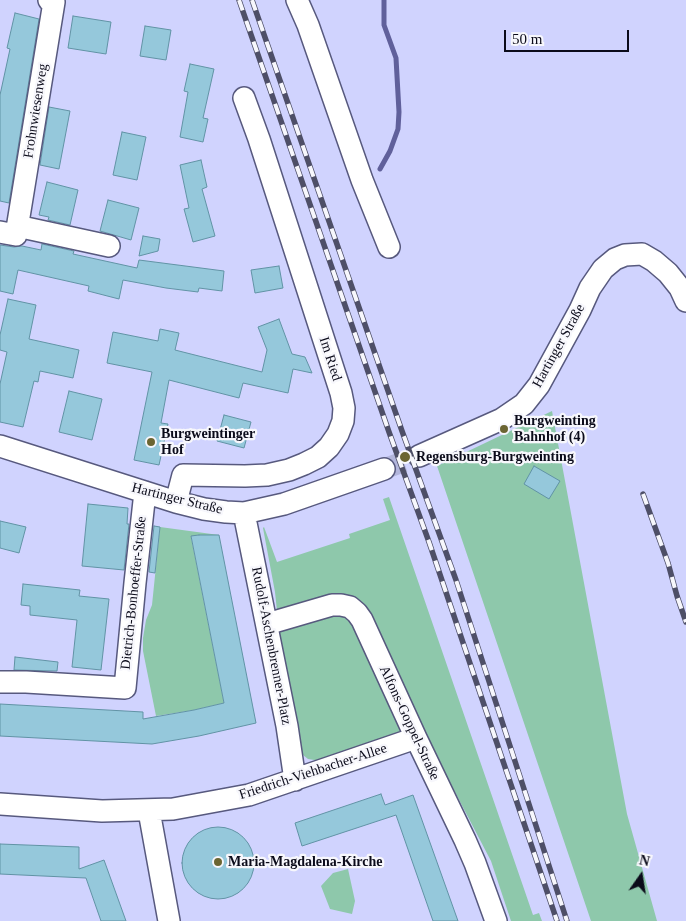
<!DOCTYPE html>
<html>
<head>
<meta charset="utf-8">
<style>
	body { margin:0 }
	#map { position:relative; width:686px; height:921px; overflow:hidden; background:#d0d3fe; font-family:"Times New Roman",serif }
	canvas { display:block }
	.north { position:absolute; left:616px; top:851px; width:50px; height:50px; -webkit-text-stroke:4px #f7f7fc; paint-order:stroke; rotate:13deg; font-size:14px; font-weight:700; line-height:20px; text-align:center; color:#0b0b1a }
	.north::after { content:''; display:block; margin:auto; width:18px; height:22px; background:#0b0b1a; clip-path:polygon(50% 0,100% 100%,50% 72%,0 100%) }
	.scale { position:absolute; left:504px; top:30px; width:125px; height:22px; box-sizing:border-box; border:2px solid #0b0b1a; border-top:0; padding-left:6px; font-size:15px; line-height:18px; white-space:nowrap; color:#0b0b1a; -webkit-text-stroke:4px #f7f7fc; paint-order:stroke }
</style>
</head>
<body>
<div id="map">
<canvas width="686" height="921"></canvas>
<div class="north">N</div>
<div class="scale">50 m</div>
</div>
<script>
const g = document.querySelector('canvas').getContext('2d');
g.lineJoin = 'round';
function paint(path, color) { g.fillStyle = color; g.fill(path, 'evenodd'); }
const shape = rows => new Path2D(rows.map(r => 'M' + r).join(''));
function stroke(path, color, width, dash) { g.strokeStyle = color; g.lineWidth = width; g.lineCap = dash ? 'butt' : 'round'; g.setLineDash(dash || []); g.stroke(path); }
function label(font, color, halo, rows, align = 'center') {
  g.font = font + ' "Times New Roman",serif'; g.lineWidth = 4.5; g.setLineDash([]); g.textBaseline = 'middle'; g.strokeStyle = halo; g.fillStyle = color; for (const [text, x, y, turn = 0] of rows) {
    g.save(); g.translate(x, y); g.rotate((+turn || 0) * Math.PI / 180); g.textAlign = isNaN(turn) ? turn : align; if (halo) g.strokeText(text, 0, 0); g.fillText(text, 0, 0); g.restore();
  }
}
const green = shape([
	[552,411,627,814,657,921,591,921,437,466],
	[389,497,533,915,539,913,542,921,511,921,491,861,421,727,321,761,308,759,303,755,299,748,281,649,275,592,263,528,264,527,277,562,350,538,349,534,390,520,383,499],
	[160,527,219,535,199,535,191,537,224,703,194,710,156,716,143,651,143,638,146,620,152,605],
	[348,869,355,901,352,914,330,909,321,886,333,873]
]);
const stream = shape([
	[380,169,390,151,398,129,399,112,396,58,384,25,384,0]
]);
const building = shape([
	[15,13,39,19,9,203,0,201,0,95,10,49,7,48,15,13],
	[73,16,111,22,106,54,68,48,73,16],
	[145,26,171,30,166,60,140,56,145,26],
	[190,64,214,69,203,118,208,119,203,142,180,137,188,92,184,91,190,64],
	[49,107,70,111,59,169,40,165,49,107],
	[122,132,146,137,137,180,113,175,122,132],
	[201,160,207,187,202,189,215,236,193,242,184,209,189,208,180,165,201,160],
	[47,182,78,190,70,225,48,220,49,217,39,215,47,182],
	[108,200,139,208,131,240,100,231,108,200],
	[143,236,160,239,158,251,139,256,143,236],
	[42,244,74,251,73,254,137,268,139,260,224,271,222,291,199,288,198,292,166,288,123,280,119,299,88,291,89,286,18,270,13,294,0,291,0,245,14,247,22,246,41,250,42,244],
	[279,266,283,288,255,293,251,270,279,266],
	[8,299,36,305,29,339,79,350,73,378,40,371,38,382,34,381,23,427,0,422,0,384,7,352,0,350,0,335,8,299],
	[279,319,292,354,305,357,312,373,293,369,288,393,243,383,239,398,169,380,161,423,168,424,159,465,134,460,152,372,107,363,113,332,158,341,160,329,179,333,175,350,262,372,267,350,258,327,279,319],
	[69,391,102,399,92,440,59,432,69,391],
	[224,415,251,422,244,448,217,441,224,415],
	[534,466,560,481,549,499,524,484,534,466],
	[88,504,128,508,127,524,129,524,124,570,82,566,88,504],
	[0,521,26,527,19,553,0,548,0,521],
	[154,526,160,527,155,573,149,572,154,526],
	[199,535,219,535,256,723,199,736,152,744,0,736,0,704,143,712,143,719,194,710,224,703,191,536,199,535],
	[23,584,80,590,79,596,109,599,101,670,72,667,77,620,30,615,30,606,21,605,23,584],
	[15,657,58,662,57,671,14,670,15,657],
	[381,794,385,805,413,795,458,921,433,921,396,815,302,846,295,823,381,794],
	'182 863a36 36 0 1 1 72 0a36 36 0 1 1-72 0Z',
	[0,844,79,847,79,869,104,860,126,921,101,921,86,878,0,874,0,844]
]);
const minorTunnel = shape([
	[384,469,419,456]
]);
const minor = shape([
	[297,0,308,25,362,180,389,247],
	[17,226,109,246],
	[0,232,16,235,54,2,49,0],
	[0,446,176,502,204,509,226,512,244,513,284,504,384,469],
	[419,456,502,419,524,404,539,385,580,310,590,288,603,269,615,259,625,255,642,254,654,261,668,273,680,288,686,301],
	[176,502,183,475,245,476,267,475,289,470,304,464,318,457,329,447,338,434,343,421,344,408,341,393,259,139,244,98],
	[244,513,287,726,295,780],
	[267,624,332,605,341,605,350,607,357,613,362,620,416,738,465,840,475,863,496,921],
	[0,682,26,682,125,688,135,583,145,492],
	[0,804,102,811,173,809,249,795,416,738],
	[149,811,169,921]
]);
const rail = shape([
	[239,0,389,432,429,542,557,921],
	[252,0,402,431,456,580,567,921],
	[643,494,668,563,677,596,686,622]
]);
const markers = [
	[504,429,5,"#6b6532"],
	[151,442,5,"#6b6532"],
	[405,457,6,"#6b6532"],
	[218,862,5,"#6b6532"]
];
const streetNames = [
	["Frohnwiesenweg",36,111,-81],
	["Hartinger Straße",559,346,-61],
	["Im Ried",330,359,72],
	["Hartinger Straße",177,499,14],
	["Dietrich-Bonhoeffer-Straße",134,593,-84],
	["Rudolf-Aschenbrenner-Platz",271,646,79],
	["Alfons-Goppel-Straße",409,723,65],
	["Friedrich-Viehbacher-Allee",313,772,-18]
];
const poiNames = [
	["Burgweinting",514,421],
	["Bahnhof (4)",514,437],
	["Burgweintinger",161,434],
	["Hof",161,450],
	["Regensburg-Burgweinting",416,457],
	["Maria-Magdalena-Kirche",228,862]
];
paint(green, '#8ec8ab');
stroke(stream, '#60609b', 5);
paint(building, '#95c8db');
stroke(building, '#6193a5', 1);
stroke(minorTunnel, '#b2b5dc', 21, [21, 11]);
stroke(minor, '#57597e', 24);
stroke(minor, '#fff', 21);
stroke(rail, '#4e4f67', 5.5);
stroke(rail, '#f7f7fc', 4, [11]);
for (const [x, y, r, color] of markers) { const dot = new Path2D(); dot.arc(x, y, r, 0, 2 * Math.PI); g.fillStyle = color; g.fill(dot); stroke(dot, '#f7f7fc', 2); }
label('14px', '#0b0b1a', '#f7f7fc', streetNames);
label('bold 14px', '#0b0b1a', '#f7f7fc', poiNames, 'left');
</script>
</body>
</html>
